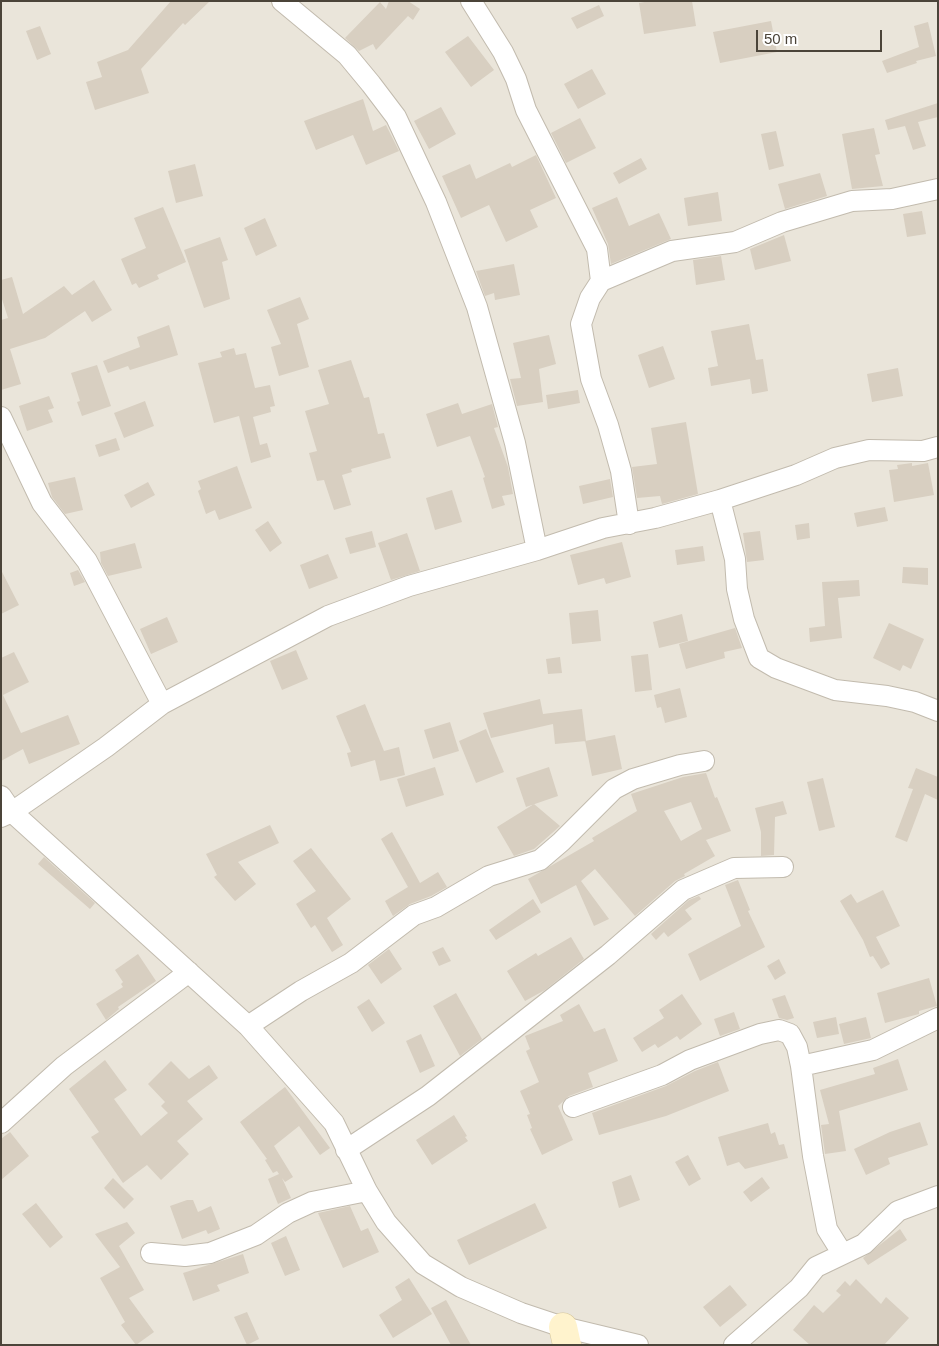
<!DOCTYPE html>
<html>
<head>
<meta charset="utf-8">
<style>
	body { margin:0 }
	#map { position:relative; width:939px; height:1346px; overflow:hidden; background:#f6f3ec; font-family:Arial,sans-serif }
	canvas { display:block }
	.frame { position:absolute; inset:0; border:2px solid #4b4439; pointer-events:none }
	.scale { position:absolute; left:756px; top:30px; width:126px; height:22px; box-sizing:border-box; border:2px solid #4b4439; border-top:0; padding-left:6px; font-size:15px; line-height:18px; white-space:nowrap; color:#4b4439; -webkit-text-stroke:4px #fff; paint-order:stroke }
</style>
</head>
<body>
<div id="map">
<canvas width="939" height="1346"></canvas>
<div class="frame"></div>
<div class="scale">50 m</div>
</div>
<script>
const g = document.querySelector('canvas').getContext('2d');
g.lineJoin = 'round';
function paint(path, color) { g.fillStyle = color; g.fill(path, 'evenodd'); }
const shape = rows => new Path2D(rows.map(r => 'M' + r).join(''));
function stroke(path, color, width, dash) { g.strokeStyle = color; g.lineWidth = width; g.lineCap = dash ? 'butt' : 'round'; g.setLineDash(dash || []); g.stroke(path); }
const residential = shape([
	[1,1,938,1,938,1345,1,1345]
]);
const building = shape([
	[171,1,210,1,185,25,183,23,141,69,149,93,95,110,86,82,102,77,97,62,128,50],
	[389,1,408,1,420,9,413,20,408,16,376,50,373,44,359,51,345,38,380,2,386,9],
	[650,1,692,1,696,26,644,34,639,3],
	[599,5,604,16,577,29,571,18],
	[771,21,777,52,720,63,713,32],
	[928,22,936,56,916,61,917,63,887,73,882,61,919,47,914,26],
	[40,26,51,54,37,60,26,31],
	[468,36,494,70,471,87,445,52],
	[592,69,606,94,578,109,564,84],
	[363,99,373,131,386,125,399,151,366,165,353,135,316,150,304,121],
	[938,103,938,117,918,122,926,146,913,150,905,126,888,130,885,120],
	[441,107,456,134,429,149,414,121],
	[580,118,596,148,566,163,551,133],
	[874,128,880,154,875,155,883,186,852,189,842,134],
	[776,131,784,166,769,170,761,134],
	[536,155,556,198,530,210,538,227,506,242,489,205,461,218,442,176,470,164,476,179,510,163,512,167],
	[641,158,647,169,619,184,613,173],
	[195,164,203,196,176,203,168,171],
	[820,173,827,196,785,209,778,184],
	[718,192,722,221,688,226,684,198],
	[617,197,629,226,659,213,671,239,611,264,608,244,592,208],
	[163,207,186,262,157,275,159,279,139,288,136,283,132,285,121,259,146,248,134,218],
	[922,211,926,234,907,237,903,214],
	[265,218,277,246,256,256,244,228],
	[784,235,791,261,755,270,750,249],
	[220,237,228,260,222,262,230,299,204,308,184,250],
	[721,256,725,280,696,285,693,260],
	[514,264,520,295,495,300,494,293,485,296,476,271],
	[12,277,23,314,64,286,72,295,94,280,112,310,92,322,85,311,45,338,10,349,21,384,1,390,1,320,8,318,1,296,1,280],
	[300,297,309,319,297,324,309,367,279,376,271,347,281,344,267,310],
	[749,324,756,360,763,359,768,391,752,394,750,379,711,386,708,368,718,366,711,331],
	[169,325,178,355,130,370,128,366,108,373,103,361,140,347,137,337],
	[549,335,556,364,539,369,543,402,517,406,510,379,521,378,513,343],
	[663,346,675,379,649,388,638,355],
	[234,348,236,355,246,353,255,388,270,385,275,406,270,407,271,412,253,417,260,445,267,443,271,457,251,463,239,416,214,423,198,363,222,357,220,352],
	[351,360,364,398,369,397,378,434,384,433,391,458,351,469,352,472,342,475,351,505,334,510,324,480,317,481,309,453,317,451,305,411,329,404,318,370],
	[97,365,111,406,82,416,77,402,80,401,71,373],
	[898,368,903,396,872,402,867,374],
	[578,390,580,403,548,409,546,395],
	[49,396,54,408,48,410,53,422,27,431,19,406],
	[145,401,154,426,124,438,114,413],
	[458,403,462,414,492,404,498,427,494,428,508,467,513,494,502,496,505,505,492,509,483,478,485,477,470,436,437,447,426,414],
	[686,422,698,494,662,504,660,496,637,498,632,467,657,464,651,428],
	[116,438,120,450,99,457,95,445],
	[912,463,912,466,928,463,934,495,894,502,889,470,898,469,897,465],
	[237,466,252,508,219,520,215,510,206,514,198,491,201,489,198,481],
	[75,477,83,510,65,514,52,497,48,483],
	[610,479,613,497,583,504,579,486],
	[148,482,155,495,131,508,124,495],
	[452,490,462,522,435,530,426,498],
	[885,507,888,521,857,527,854,513],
	[268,521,282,543,270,552,255,530],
	[809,523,810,538,797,540,795,525],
	[372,531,376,547,350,554,345,538],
	[760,531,764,560,747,562,743,533],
	[407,533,420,571,391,580,378,543],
	[622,542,631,577,606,584,604,578,578,585,570,555],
	[135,543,142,568,108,576,101,563,100,552],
	[703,546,705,561,677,565,675,550],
	[328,554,338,578,309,589,300,565],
	[903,567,928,568,928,585,902,583],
	[1,570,19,605,1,614],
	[78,570,85,582,74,586,70,573],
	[859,580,860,596,838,598,842,638,810,642,809,628,825,626,822,582],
	[598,610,601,641,572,644,569,613],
	[682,614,688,641,659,648,653,622],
	[167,617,178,642,151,654,140,629],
	[889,623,924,639,911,669,903,665,900,671,873,658],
	[735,628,742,648,724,652,725,658,686,669,679,644],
	[296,650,308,679,282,690,270,661],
	[14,652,29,682,3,695,21,733,68,715,80,744,29,764,23,749,1,761,1,658],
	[648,654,652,690,635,692,631,656],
	[560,657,562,673,548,674,546,659],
	[680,688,687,717,665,723,661,707,657,708,654,695],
	[540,699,543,714,582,709,586,741,555,744,553,724,491,738,483,713],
	[365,704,384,751,399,747,405,775,380,781,375,760,351,767,347,753,351,752,336,716],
	[450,722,459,751,433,759,424,730],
	[486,729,504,772,476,783,459,741],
	[615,735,622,769,592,776,585,741],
	[435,767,444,795,406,807,397,779],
	[549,767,558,796,526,807,516,778],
	[916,768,938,777,938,800,925,794,907,842,895,837,913,789,908,788],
	[706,773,715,798,717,797,731,831,706,840,715,856,684,874,685,876,675,881,635,916,595,869,581,881,609,919,594,926,576,885,541,904,528,879,594,841,592,838,637,811,631,794,683,777],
	[691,802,702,829,681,841,664,811],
	[823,778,835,827,819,831,807,782],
	[783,801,787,814,775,817,774,855,761,856,761,832,755,808],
	[534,804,560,826,534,849,514,856,497,827],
	[270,825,279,843,238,862,256,884,235,901,214,877,217,875,206,854],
	[392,832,420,883,438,872,447,887,431,896,410,904,393,916,385,901,408,887,381,839],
	[311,848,351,899,327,918,343,945,332,952,315,925,311,928,296,904,316,891,293,861],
	[44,857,95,903,90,909,38,864],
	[738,880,750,910,748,911,765,947,700,981,688,954,741,926,725,885],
	[883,890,900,926,876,937,890,964,881,969,873,956,870,957,863,940,840,901,851,894,857,903],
	[699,896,701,899,685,910,692,919,668,937,664,932,656,940,651,934,689,900],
	[533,899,541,912,496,940,489,930],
	[571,937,584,959,545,990,525,1001,507,971,536,953,538,956],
	[443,947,451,961,439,966,432,952],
	[389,949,402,969,381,984,368,965],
	[138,954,156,981,118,1007,119,1009,106,1020,96,1004,123,987,121,984,123,982,115,970],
	[779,959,786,973,775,980,767,966],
	[929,978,937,1006,919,1011,919,1014,885,1023,877,993],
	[456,993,482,1039,460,1056,433,1006],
	[682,994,702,1024,680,1040,677,1036,658,1048,655,1044,642,1052,633,1038,664,1018,659,1010],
	[785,995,794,1018,787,1020,779,1018,772,999],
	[369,999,385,1023,372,1032,357,1007],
	[579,1004,594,1032,605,1028,618,1061,588,1073,593,1087,569,1096,558,1106,573,1140,542,1155,530,1129,532,1128,527,1115,530,1114,520,1091,539,1082,526,1051,530,1049,525,1036,563,1021,560,1015],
	[734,1012,740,1029,720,1036,714,1019],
	[836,1017,839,1034,817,1038,813,1022],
	[866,1017,871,1038,844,1044,839,1024],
	[421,1034,435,1066,420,1073,406,1041],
	[898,1059,908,1090,839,1111,846,1151,825,1154,821,1125,829,1124,820,1090,875,1074,873,1068],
	[105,1060,127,1090,114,1099,141,1136,168,1113,161,1106,165,1102,148,1084,171,1061,189,1079,209,1065,218,1078,187,1101,203,1119,177,1141,189,1154,161,1180,147,1165,123,1183,91,1137,99,1132,69,1089],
	[718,1062,729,1091,666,1116,599,1135,592,1113,666,1086,695,1071],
	[285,1087,330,1148,320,1155,299,1126,274,1146,293,1177,285,1182,282,1178,291,1198,278,1204,268,1179,279,1174,277,1171,273,1173,265,1160,267,1159,240,1122],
	[454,1115,467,1136,465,1137,468,1141,432,1165,416,1140],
	[920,1122,928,1145,888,1158,890,1164,866,1175,854,1149,890,1132],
	[768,1123,771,1134,775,1132,779,1145,784,1144,788,1158,745,1169,739,1162,727,1166,718,1137],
	[10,1132,29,1156,1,1180,1,1139],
	[688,1155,701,1179,689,1186,675,1162],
	[631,1175,640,1200,619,1208,612,1182],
	[762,1177,770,1188,751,1202,743,1192],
	[113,1178,134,1199,124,1209,104,1188],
	[187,1200,193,1200,198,1212,211,1206,220,1229,208,1234,206,1230,182,1239,170,1206],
	[36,1203,63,1237,50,1248,22,1214],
	[535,1203,547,1228,469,1265,457,1240],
	[350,1206,361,1231,368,1228,379,1252,343,1268,318,1213],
	[127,1222,135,1233,119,1246,144,1290,129,1298,154,1332,136,1345,121,1325,125,1322,100,1278,120,1267,95,1234],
	[900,1229,907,1240,868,1265,863,1258],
	[286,1236,300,1270,285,1276,271,1243],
	[243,1254,249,1273,217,1285,220,1291,193,1301,183,1273],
	[409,1278,432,1314,393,1338,379,1315,402,1300,395,1287],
	[856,1279,881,1304,886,1297,909,1318,884,1345,810,1345,793,1330,814,1305,823,1313,841,1295,836,1291,845,1281,850,1286],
	[730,1285,747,1305,720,1327,703,1307],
	[446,1300,471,1345,451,1345,431,1308],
	[247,1312,259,1339,247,1345,234,1317]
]);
const street = shape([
	[282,1,347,55,371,84,396,117,436,202,477,307,515,443,537,550],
	[471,1,503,52,516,79,526,110,597,249,601,281,590,298,581,324,591,379,608,425,621,471,629,524],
	[601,281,672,251,735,242,782,222,852,201,892,199,938,189],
	[1,417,42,503,87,561,162,704],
	[720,500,735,559,737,589,744,619,759,658,776,668,835,690,887,696,915,702,938,711],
	[1,796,12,812,248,1026,334,1123,367,1191,386,1222,423,1264,461,1287,521,1313,563,1327,638,1345],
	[1,817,12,812,106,747,162,704,328,616,409,586,537,550,603,528,655,518,720,500,796,475,835,458,869,450,923,451,938,447],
	[248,1026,301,991,351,963,414,915,436,907,489,876,540,860,561,842,614,789,633,779,680,765,704,761],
	[801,1066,873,1050,938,1018],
	[573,1107,662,1075,690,1060,760,1034,779,1030,790,1034,797,1047,801,1066,813,1156,827,1229,842,1253],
	[1,1123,64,1066,189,972],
	[346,1150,428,1096,608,955,683,890,734,868,783,867],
	[151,1253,185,1256,210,1253,256,1235,288,1213,312,1202,367,1191],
	[734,1345,799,1288,816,1267,864,1244,898,1211,938,1196]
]);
const secondary = shape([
	[563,1327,567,1345]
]);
paint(residential, '#eae5da');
paint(building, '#d8cfc1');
stroke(street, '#c2bbae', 22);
stroke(secondary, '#d6c79b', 29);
stroke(street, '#fff', 20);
stroke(secondary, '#fff3cd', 28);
</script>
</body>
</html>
